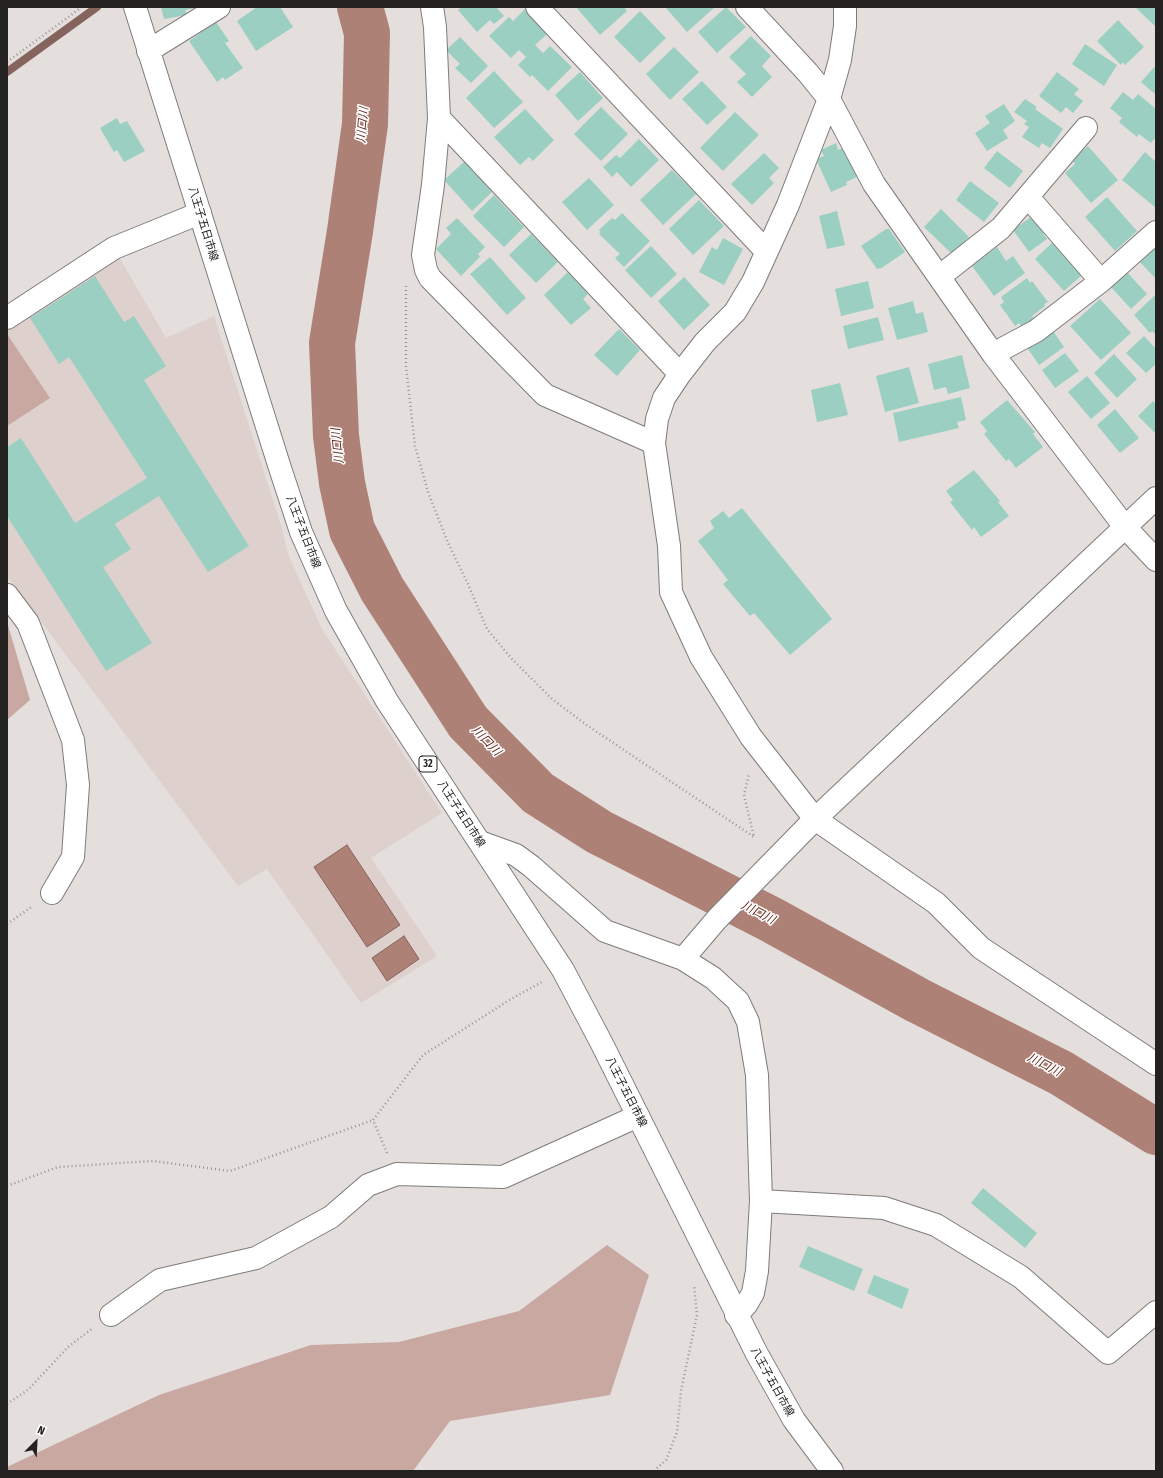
<!DOCTYPE html>
<html>
<head>
<meta charset="utf-8">
<style>
	body { margin:0 }
	#map { position:relative; width:1163px; height:1478px; overflow:hidden; background:#e4dfdd; font-family:"Fira Sans Condensed",sans-serif }
	canvas { display:block }
	.frame { position:absolute; inset:0; border:8px solid #242221; pointer-events:none }
	.north { position:absolute; left:16px; top:1422px; width:40px; height:40px; -webkit-text-stroke:3px #fff; paint-order:stroke; rotate:24deg; font-size:11px; font-weight:700; line-height:16px; text-align:center; color:#242221 }
	.north::after { content:''; display:block; margin:auto; width:14px; height:18px; background:#242221; clip-path:polygon(50% 0,100% 100%,50% 72%,0 100%) }
</style>
</head>
<body>
<div id="map">
<canvas width="1163" height="1478"></canvas>
<div class="frame"></div>
<div class="north">N</div>
</div>
<script>
const g = document.querySelector('canvas').getContext('2d');
g.lineJoin = 'round';
function paint(path, color) { g.fillStyle = color; g.fill(path, 'evenodd'); }
const shape = rows => new Path2D(rows.map(r => 'M' + r).join(''));
function stroke(path, color, width, dash) { g.strokeStyle = color; g.lineWidth = width; g.lineCap = dash ? 'butt' : 'round'; g.setLineDash(dash || []); g.stroke(path); }
function label(font, color, halo, rows, align = 'center') {
  g.font = font + ' "Fira Sans Condensed","Noto Sans JP",sans-serif'; g.lineWidth = 3; g.setLineDash([]); g.textBaseline = 'middle'; g.strokeStyle = halo; g.fillStyle = color; for (const [text, x, y, turn = 0] of rows) {
    g.save(); g.translate(x, y); g.rotate((+turn || 0) * Math.PI / 180); g.textAlign = isNaN(turn) ? turn : align; if (halo) g.strokeText(text, 0, 0); g.fillText(text, 0, 0); g.restore();
  }
}
const built = shape([
	[114,248,166,338,214,316,282,528,288,554,301,583,322,629,442,813,371,858,437,956,361,1003,267,869,238,886,7,576,7,322]
]);
const green = shape([
	[7,334,50,398,7,426],
	[7,622,30,700,7,720],
	[607,1245,649,1275,610,1395,450,1421,413,1471,7,1471,7,1467,159,1395,311,1345,399,1342,519,1311]
]);
const water = shape([
	[347,845,400,925,367,947,314,867,347,845],
	[404,936,419,959,387,981,372,958,404,936]
]);
const stream = shape([
	[7,72,97,7]
]);
const river = shape([
	[360,7,367,33,365,124,350,231,332,343,336,436,342,483,352,530,382,589,468,722,538,793,599,832,770,919,917,1000,1061,1073,1156,1132]
]);
const building = shape([
	[161,7,195,7,195,8,185,10,187,15,164,19],
	[257,7,280,7,293,27,256,51,237,21],
	[462,7,496,7,504,16,494,24,490,20,477,32,458,10],
	[576,7,624,7,627,11,600,35],
	[665,7,715,7,687,32],
	[726,7,746,27,717,53,698,32],
	[1137,7,1156,7,1156,27,1136,8],
	[525,9,547,34,535,45,543,53,550,46,572,67,548,91,532,75,530,77,518,65,526,57,519,50,511,58,489,36,509,17,513,21],
	[640,11,666,38,640,63,614,37],
	[1118,20,1144,47,1125,65,1123,62,1121,65,1097,41],
	[216,22,229,41,225,43,243,68,225,80,223,77,217,82,189,41],
	[751,36,771,56,762,66,772,77,752,97,737,82,746,74,729,57],
	[460,37,488,66,471,83,455,68,460,64,446,50],
	[1085,44,1117,65,1104,86,1072,64],
	[674,47,699,72,670,100,646,74],
	[1156,65,1156,95,1141,82],
	[494,71,523,102,494,128,466,98],
	[580,72,603,98,578,121,555,95],
	[1057,72,1079,89,1074,94,1083,101,1073,113,1066,107,1061,113,1039,96],
	[702,81,727,107,707,125,682,99],
	[1123,92,1133,100,1138,94,1156,109,1156,137,1151,143,1139,134,1137,137,1119,122,1122,118,1110,108],
	[1025,99,1037,107,1035,109,1063,129,1050,148,1042,143,1039,148,1022,137,1029,127,1024,124,1027,121,1014,112],
	[1004,104,1015,121,1003,130,1008,138,987,151,975,133,990,123,985,116],
	[601,107,628,134,601,161,574,134],
	[525,109,554,140,533,161,529,157,520,165,494,137],
	[735,112,759,135,723,171,700,148],
	[117,118,120,124,127,121,145,151,124,162,117,150,114,152,100,128],
	[639,139,659,160,631,187,617,172,612,177,603,167,616,155,620,158],
	[836,143,838,150,843,148,857,177,846,182,847,185,831,192,816,159,824,156,821,150],
	[1088,146,1118,180,1091,203,1065,173,1075,164,1072,160],
	[997,151,1023,171,1010,188,984,168],
	[1145,152,1156,162,1156,208,1122,180],
	[764,153,779,168,769,178,774,183,752,205,731,184],
	[465,161,492,192,472,211,444,180],
	[672,170,696,194,663,225,640,200],
	[589,178,614,205,587,230,562,202],
	[970,181,999,203,984,222,956,200],
	[494,195,524,227,504,247,473,216],
	[1107,197,1137,231,1115,251,1085,217],
	[699,200,724,226,693,255,669,229],
	[941,209,969,237,952,254,924,227],
	[837,211,845,245,827,249,819,216],
	[1039,211,1051,228,1043,234,1047,239,1029,252,1013,230],
	[622,213,650,241,624,267,615,258,620,254,599,234,601,232,599,230,612,218,615,220],
	[457,218,485,247,478,254,480,257,461,276,436,249,451,234,446,228],
	[886,229,889,229,905,252,880,269,879,268,877,269,861,246],
	[531,234,558,262,536,283,509,255],
	[1058,237,1084,273,1064,291,1035,259],
	[723,238,743,249,724,285,699,272,712,247,717,250],
	[651,246,677,274,651,298,625,270],
	[1156,246,1156,279,1140,262],
	[997,247,1006,261,1013,256,1025,273,994,296,972,266],
	[490,257,526,298,507,315,470,274],
	[1126,271,1147,294,1131,309,1110,286],
	[568,272,588,294,583,299,591,308,571,325,544,295],
	[95,276,124,322,134,316,166,366,144,380,249,546,208,572,159,496,115,524,131,549,103,567,152,643,106,671,7,516,7,447,21,438,75,523,147,478,69,357,59,364,30,318],
	[684,277,710,305,684,330,658,301],
	[1027,278,1030,283,1032,281,1048,302,1044,304,1045,306,1032,316,1034,319,1022,327,1019,323,1015,326,1008,316,1000,305,1004,302,1001,297],
	[868,281,874,308,841,316,835,289],
	[1156,294,1156,335,1152,331,1150,333,1134,315],
	[1100,299,1131,333,1101,360,1070,326],
	[913,301,916,314,923,312,928,332,897,340,888,308],
	[878,317,884,340,848,349,843,326],
	[1051,328,1064,347,1039,365,1026,346],
	[619,329,640,350,617,376,594,355],
	[1144,336,1156,349,1156,364,1146,373,1126,353],
	[1065,353,1079,371,1055,388,1042,370],
	[1114,354,1137,379,1117,398,1094,373],
	[962,355,970,388,948,394,946,387,934,390,928,364],
	[909,367,919,403,885,412,876,376],
	[1087,376,1110,403,1091,419,1068,392],
	[840,383,848,415,817,422,811,390],
	[961,397,966,420,957,422,959,428,899,442,893,413],
	[1007,400,1035,432,1033,434,1043,447,1016,468,1009,459,1006,461,984,434,987,431,980,422],
	[1153,401,1156,404,1156,434,1138,416],
	[1115,409,1139,438,1120,453,1097,425],
	[974,470,1000,501,998,502,1009,516,981,537,974,527,972,530,950,502,953,500,946,491],
	[742,508,832,619,790,655,754,613,750,616,723,584,728,580,698,541,714,528,710,521,723,511,729,518],
	[983,1188,1037,1233,1025,1248,971,1203],
	[808,1246,863,1269,854,1291,799,1267],
	[874,1275,909,1289,902,1309,867,1293]
]);
const path = shape([
	[7,62,82,7],
	[406,286,406,366,415,446,428,492,448,543,468,584,487,629,511,658,552,699,588,726,754,837,744,795,749,774],
	[7,924,33,906],
	[387,1153,373,1120,423,1055,511,999,542,982],
	[7,1186,58,1167,153,1161,230,1171,373,1120],
	[7,1404,29,1389,68,1347,93,1328],
	[654,1471,666,1460,677,1432,681,1391,697,1315,694,1285]
]);
const minor = shape([
	[432,7,435,27,439,118,680,374],
	[537,7,766,251],
	[747,7,808,73,829,99,874,184,993,354,1125,527,1156,560],
	[845,7,845,26,840,60,829,99,788,205,753,282,735,312,705,342,680,374,664,398,657,419,654,443,669,546,671,592,701,657,751,737,815,819,936,903,981,948,1156,1064],
	[148,51,219,7],
	[439,118,433,185,423,255,426,270,430,278,545,395,654,443],
	[1028,197,1101,281],
	[939,277,1001,228,1086,128],
	[7,318,114,248,200,213],
	[993,354,1036,331,1101,281,1156,232],
	[7,595,28,623,73,740,78,785,73,857,52,893],
	[480,842,516,855,531,866,605,931,683,959,713,978,738,1001,748,1022,757,1075,761,1201,757,1271,753,1293,746,1305,736,1315],
	[683,959,717,919,815,819,1156,498],
	[761,1201,884,1208,936,1225,1021,1277,1108,1353,1156,1312],
	[111,1315,160,1280,256,1258,331,1217,368,1185,397,1174,503,1177,638,1116]
]);
const major = shape([
	[135,7,279,465,301,532,336,611,387,701,563,970,601,1042,757,1354,794,1420,832,1471]
]);
const shields = [
	[428,764,18]
];
const shieldNames = [
	["32",428,764]
];
const streetNames = [
	["八王子五日市線",203,224,73],
	["八王子五日市線",303,532,69],
	["八王子五日市線",461,814,57],
	["八王子五日市線",626,1092,63],
	["八王子五日市線",772,1382,61]
];
const waterNames = [
	["川口川",363,125,-85],
	["川口川",338,446,-96],
	["川口川",486,741,46],
	["川口川",758,913,27],
	["川口川",1044,1065,27]
];
paint(built, '#ded1cd');
paint(green, '#c8a8a1');
paint(water, '#ae8177');
stroke(water, '#85645d', 1);
stroke(stream, '#85645d', 8);
stroke(river, '#ae8177', 46);
paint(building, '#9bcfc1');
stroke(minor, '#7f7b7a', 24);
stroke(major, '#7f7b7a', 24);
stroke(path, '#9a9694', 2.5, [1, 3]);
stroke(minor, '#fff', 22);
stroke(major, '#fff', 22);
for (const [x, y, w] of shields) { const box = new Path2D(); box.roundRect(x - w / 2, y - 8, w, 16, 3); g.fillStyle = '#fff'; g.fill(box); stroke(box, '#242221', 1); }
label('bold 10px', '#242221', null, shieldNames);
label('11px', '#242221', '#fff', streetNames);
label('italic 12px', '#64291d', '#fff', waterNames);
</script>
</body>
</html>
